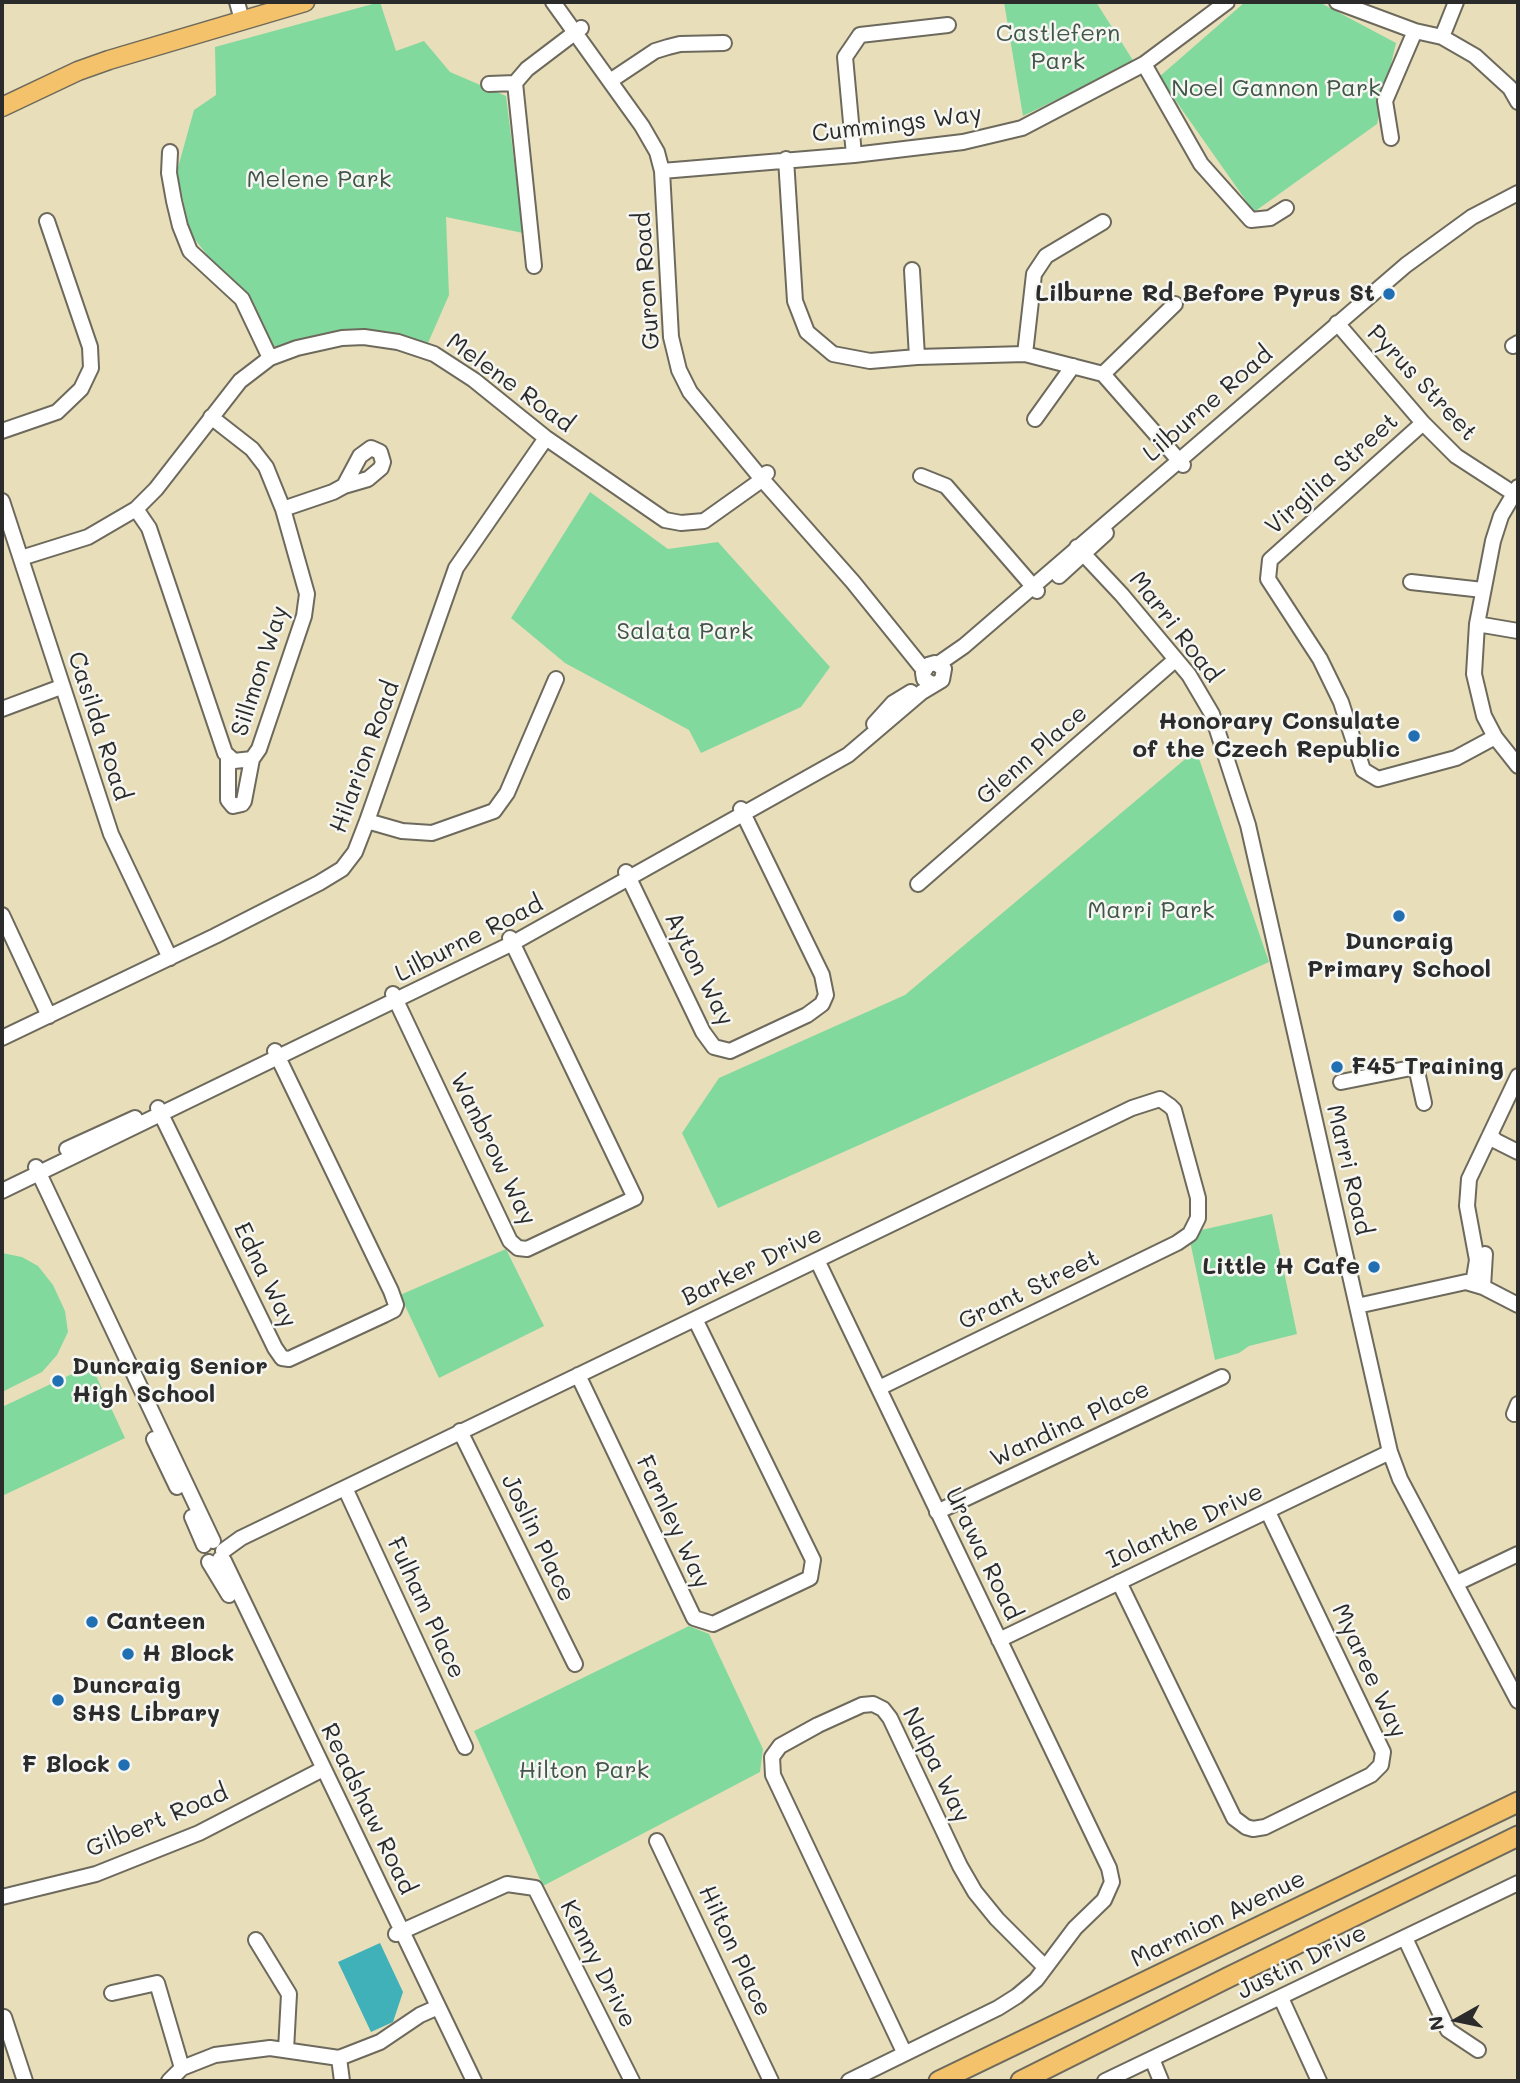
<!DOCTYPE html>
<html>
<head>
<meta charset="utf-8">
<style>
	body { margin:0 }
	#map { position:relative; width:1520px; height:2083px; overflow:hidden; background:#e8deba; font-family:Mali,sans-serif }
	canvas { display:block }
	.frame { position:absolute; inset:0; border:4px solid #2b2b2b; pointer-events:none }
	.north { position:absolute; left:1422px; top:1985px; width:70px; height:70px; -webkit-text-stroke:5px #f6f6f2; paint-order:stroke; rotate:261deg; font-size:19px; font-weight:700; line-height:28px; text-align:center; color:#2b2b2b }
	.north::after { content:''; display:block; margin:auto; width:24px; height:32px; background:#2b2b2b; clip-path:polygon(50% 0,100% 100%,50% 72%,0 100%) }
</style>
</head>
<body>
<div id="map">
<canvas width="1520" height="2083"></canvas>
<div class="frame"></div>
<div class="north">N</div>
</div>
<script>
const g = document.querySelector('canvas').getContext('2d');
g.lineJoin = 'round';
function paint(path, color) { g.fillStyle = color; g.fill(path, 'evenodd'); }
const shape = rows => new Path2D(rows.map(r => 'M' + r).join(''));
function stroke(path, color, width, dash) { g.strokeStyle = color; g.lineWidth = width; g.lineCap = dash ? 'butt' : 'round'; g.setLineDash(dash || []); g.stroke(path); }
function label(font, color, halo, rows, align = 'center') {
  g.font = font + ' Mali,sans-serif'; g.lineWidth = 5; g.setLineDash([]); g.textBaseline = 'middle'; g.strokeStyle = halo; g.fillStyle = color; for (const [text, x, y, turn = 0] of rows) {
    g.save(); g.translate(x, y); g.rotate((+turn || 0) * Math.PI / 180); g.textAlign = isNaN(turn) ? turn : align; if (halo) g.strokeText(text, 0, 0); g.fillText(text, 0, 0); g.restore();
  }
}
const green = shape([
	[380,2,396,51,424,41,450,72,506,96,523,233,446,217,449,295,428,343,389,332,324,334,274,350,244,291,218,269,190,233,177,171,194,110,216,95,215,47],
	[1004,2,1096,2,1134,62,1023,116],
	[1245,2,1319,2,1396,43,1377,124,1254,212,1159,77],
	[590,492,668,549,718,542,830,667,801,707,701,753,689,730,565,663,511,618],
	[1196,750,1269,962,718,1208,682,1133,719,1078,905,995],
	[1272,1214,1297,1334,1249,1346,1239,1353,1215,1360,1190,1241,1197,1231],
	[506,1249,544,1326,439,1378,400,1295],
	[2,1253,22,1257,38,1266,53,1285,65,1311,68,1332,57,1355,42,1372,2,1392],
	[91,1365,125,1438,2,1496,2,1407],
	[689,1626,709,1634,763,1749,760,1772,543,1886,474,1731]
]);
const water = shape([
	[380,1943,403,1992,393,2022,371,2032,338,1962]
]);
const minor = shape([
	[237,2,242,20],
	[553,2,642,126,657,152,662,171,671,337,679,370,690,392,761,478,853,582,924,670],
	[1337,2,1415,31,1442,37,1475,56,1510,88,1518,102],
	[1442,37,1456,2],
	[1144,64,1201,164,1251,220,1270,218,1286,208],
	[610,81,655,51,668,47,680,44,724,43],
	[489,84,515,83],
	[1391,138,1385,101,1415,31],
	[170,152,169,173,174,201,180,226,190,251,242,299,270,358],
	[854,155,845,57,860,35,948,25],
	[786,159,795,301,807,332,833,354,870,361,917,357,1025,354,1103,374,1183,465],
	[662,171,854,155,963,142,1022,128,1144,64,1227,2],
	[534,266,515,83,527,69,581,28],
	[912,270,917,357],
	[1337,323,1423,423,1456,456,1513,493],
	[1513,346,1518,343],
	[1025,354,1034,274,1046,256,1103,222],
	[1103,374,1175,304],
	[1035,419,1073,366],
	[1423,423,1270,560,1268,579,1320,659,1341,702,1363,770,1378,779,1456,758,1495,737],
	[2,431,57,412,81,389,91,368,90,347,47,221],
	[921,476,946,486,1037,591],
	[1518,487,1501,516,1493,541,1477,624,1474,674,1484,716,1495,737,1518,766],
	[2,501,111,834,170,958],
	[136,509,149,528,225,753,234,761,252,759,259,749,304,616,307,594,283,509,266,467,252,449,211,417],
	[283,509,333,492,344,486,368,479,381,468,383,462,380,452,371,448,360,456,344,486],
	[1077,547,1122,595,1189,675,1212,714,1248,825,1390,1452,1400,1479,1518,1701],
	[21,558,88,537,136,509,156,489,240,381,270,358,297,348,342,338,364,337,398,342,434,354,474,380,546,438,665,520,681,523,704,521,756,484,767,473],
	[1059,576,1106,533],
	[1411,582,1483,590],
	[1477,624,1518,631],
	[938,664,964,646,1406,265,1472,217,1518,193],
	[2,709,61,687],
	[874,724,893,703,911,692],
	[228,758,228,800,233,806,242,804,244,801,252,759],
	[367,821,402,831,432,833,494,811,507,793,556,679],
	[626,872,703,1032,714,1047,730,1051,807,1015,822,1004,826,995,822,975,741,809],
	[918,884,1175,660],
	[2,915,49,1016],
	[393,994,510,1241,518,1248,527,1249,635,1198,510,938],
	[2,1038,215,936,319,883,342,869,355,852,367,821,456,568,546,438],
	[1341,1082,1416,1067,1424,1103],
	[158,1108,275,1348,282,1358,289,1359,384,1315,394,1310,396,1305,391,1291,275,1051],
	[1490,1135,1496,1141,1518,1152],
	[67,1149,135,1118],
	[36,1167,213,1541],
	[2,1191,513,943,848,755,922,692,942,680,944,669,935,663,928,665,923,673,924,679,932,684],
	[817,1260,1109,1868,1112,1882,1104,1900,1075,1928,1036,1980,1017,1996,998,2008,849,2081],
	[1473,1284,1477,1260,1467,1206,1469,1179,1518,1076],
	[1483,1287,1485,1254],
	[1357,1306,1466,1282,1483,1287,1518,1305],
	[578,1375,694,1618,713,1624,810,1578,813,1560,695,1319],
	[1514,1414,1518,1404],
	[460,1431,575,1664],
	[154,1439,177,1487],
	[345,1488,465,1747],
	[937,1512,1222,1377],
	[192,1517,204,1545],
	[223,1551,241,1538,1132,1108,1160,1099,1170,1106,1174,1110,1198,1198,1198,1218,1190,1234,1177,1243,879,1388],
	[220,1559,224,1561,474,2081],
	[209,1562,229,1595],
	[1119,1582,1234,1818,1246,1827,1253,1829,1265,1827,1371,1775,1381,1765,1383,1752,1268,1512],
	[1457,1583,1518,1554],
	[999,1640,1390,1452],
	[657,1841,771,2081],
	[2,1897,96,1874,199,1833,323,1769],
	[396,1934,507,1884,535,1888,632,2081],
	[1405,1938,1448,2030,1478,2050],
	[256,1940,289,1994,286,2050],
	[112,1993,157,1983,182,2068],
	[1281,1998,1319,2081],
	[4,2017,25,2081],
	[904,2052,773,1775,772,1757,780,1746,818,1725,862,1705,873,1704,883,1709,890,1718,960,1866,975,1892,997,1919,1045,1967],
	[339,2058,342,2081],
	[1152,2059,1161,2081],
	[169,2081,182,2068,215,2055,270,2048,339,2058,380,2042,420,2015,438,2007],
	[1105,2081,1518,1883]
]);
const major = shape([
	[2,107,78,71,109,60,305,2]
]);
const highway = shape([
	[939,2081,1518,1802],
	[1021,2081,1227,1978,1518,1836]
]);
const markers = [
	[1389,294,7,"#1f6fb2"],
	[1414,736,7,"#1f6fb2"],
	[1399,916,7,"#1f6fb2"],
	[1337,1067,7,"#1f6fb2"],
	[1374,1267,7,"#1f6fb2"],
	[58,1381,7,"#1f6fb2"],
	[92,1622,7,"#1f6fb2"],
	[128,1654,7,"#1f6fb2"],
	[58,1700,7,"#1f6fb2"],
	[124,1765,7,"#1f6fb2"]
];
const parkNames = [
	["Castlefern",1058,34],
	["Park",1058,62],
	["Noel Gannon Park",1276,89],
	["Melene Park",319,180],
	["Salata Park",685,632],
	["Marri Park",1151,911],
	["Hilton Park",584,1771]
];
const streetNames = [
	["Cummings Way",897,124,-7],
	["Guron Road",647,281,-94],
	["Melene Road",510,383,36],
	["Pyrus Street",1422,383,47],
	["Lilburne Road",1208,404,-41],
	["Virgilia Street",1332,474,-42],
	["Marri Road",1175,627,52],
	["Sillmon Way",260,671,-72],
	["Casilda Road",99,726,72],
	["Glenn Place",1032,755,-41],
	["Hilarion Road",365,757,-70],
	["Lilburne Road",469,939,-27],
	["Ayton Way",699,969,63],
	["Wanbrow Way",493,1149,64],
	["Marri Road",1349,1170,77],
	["Barker Drive",752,1266,-26],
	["Edna Way",265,1275,64],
	["Grant Street",1029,1290,-26],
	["Wandina Place",1070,1424,-25],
	["Farnley Way",673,1522,65],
	["Iolanthe Drive",1185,1526,-25],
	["Joslin Place",538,1538,64],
	["Urawa Road",983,1554,64],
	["Fulham Place",426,1608,65],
	["Myaree Way",1369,1671,65],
	["Nalpa Way",936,1765,64],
	["Readshaw Road",368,1809,64],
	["Gilbert Road",157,1821,-23],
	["Marmion Avenue",1218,1919,-26],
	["Hilton Place",735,1951,65],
	["Justin Drive",1302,1962,-26],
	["Kenny Drive",598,1964,63]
];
const poiNames = [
	["Lilburne Rd Before Pyrus St",1375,294,"right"],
	["Honorary Consulate",1400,722,"right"],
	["of the Czech Republic",1400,750,"right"],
	["Duncraig",1399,942,"center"],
	["Primary School",1399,970,"center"],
	["F45 Training",1351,1067],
	["Little H Cafe",1360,1267,"right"],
	["Duncraig Senior",72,1367],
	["High School",72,1395],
	["Canteen",106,1622],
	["H Block",142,1654],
	["Duncraig",72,1686],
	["SHS Library",72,1714],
	["F Block",110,1765,"right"]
];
paint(green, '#82d99d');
paint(water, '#41b1b9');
stroke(minor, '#6d6a5d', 18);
stroke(major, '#6d6a5d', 21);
stroke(highway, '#6d6a5d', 23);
stroke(minor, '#fff', 14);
stroke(major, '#f3c26a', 18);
stroke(highway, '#f3c26a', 19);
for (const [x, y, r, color] of markers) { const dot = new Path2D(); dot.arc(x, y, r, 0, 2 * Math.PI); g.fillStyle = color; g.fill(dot); stroke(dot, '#f6f6f2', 2.5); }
label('24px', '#415648', '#f6f6f2', parkNames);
label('24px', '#2b2b2b', '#f6f6f2', streetNames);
label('bold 24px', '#2b2b2b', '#f6f6f2', poiNames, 'left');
</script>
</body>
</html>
